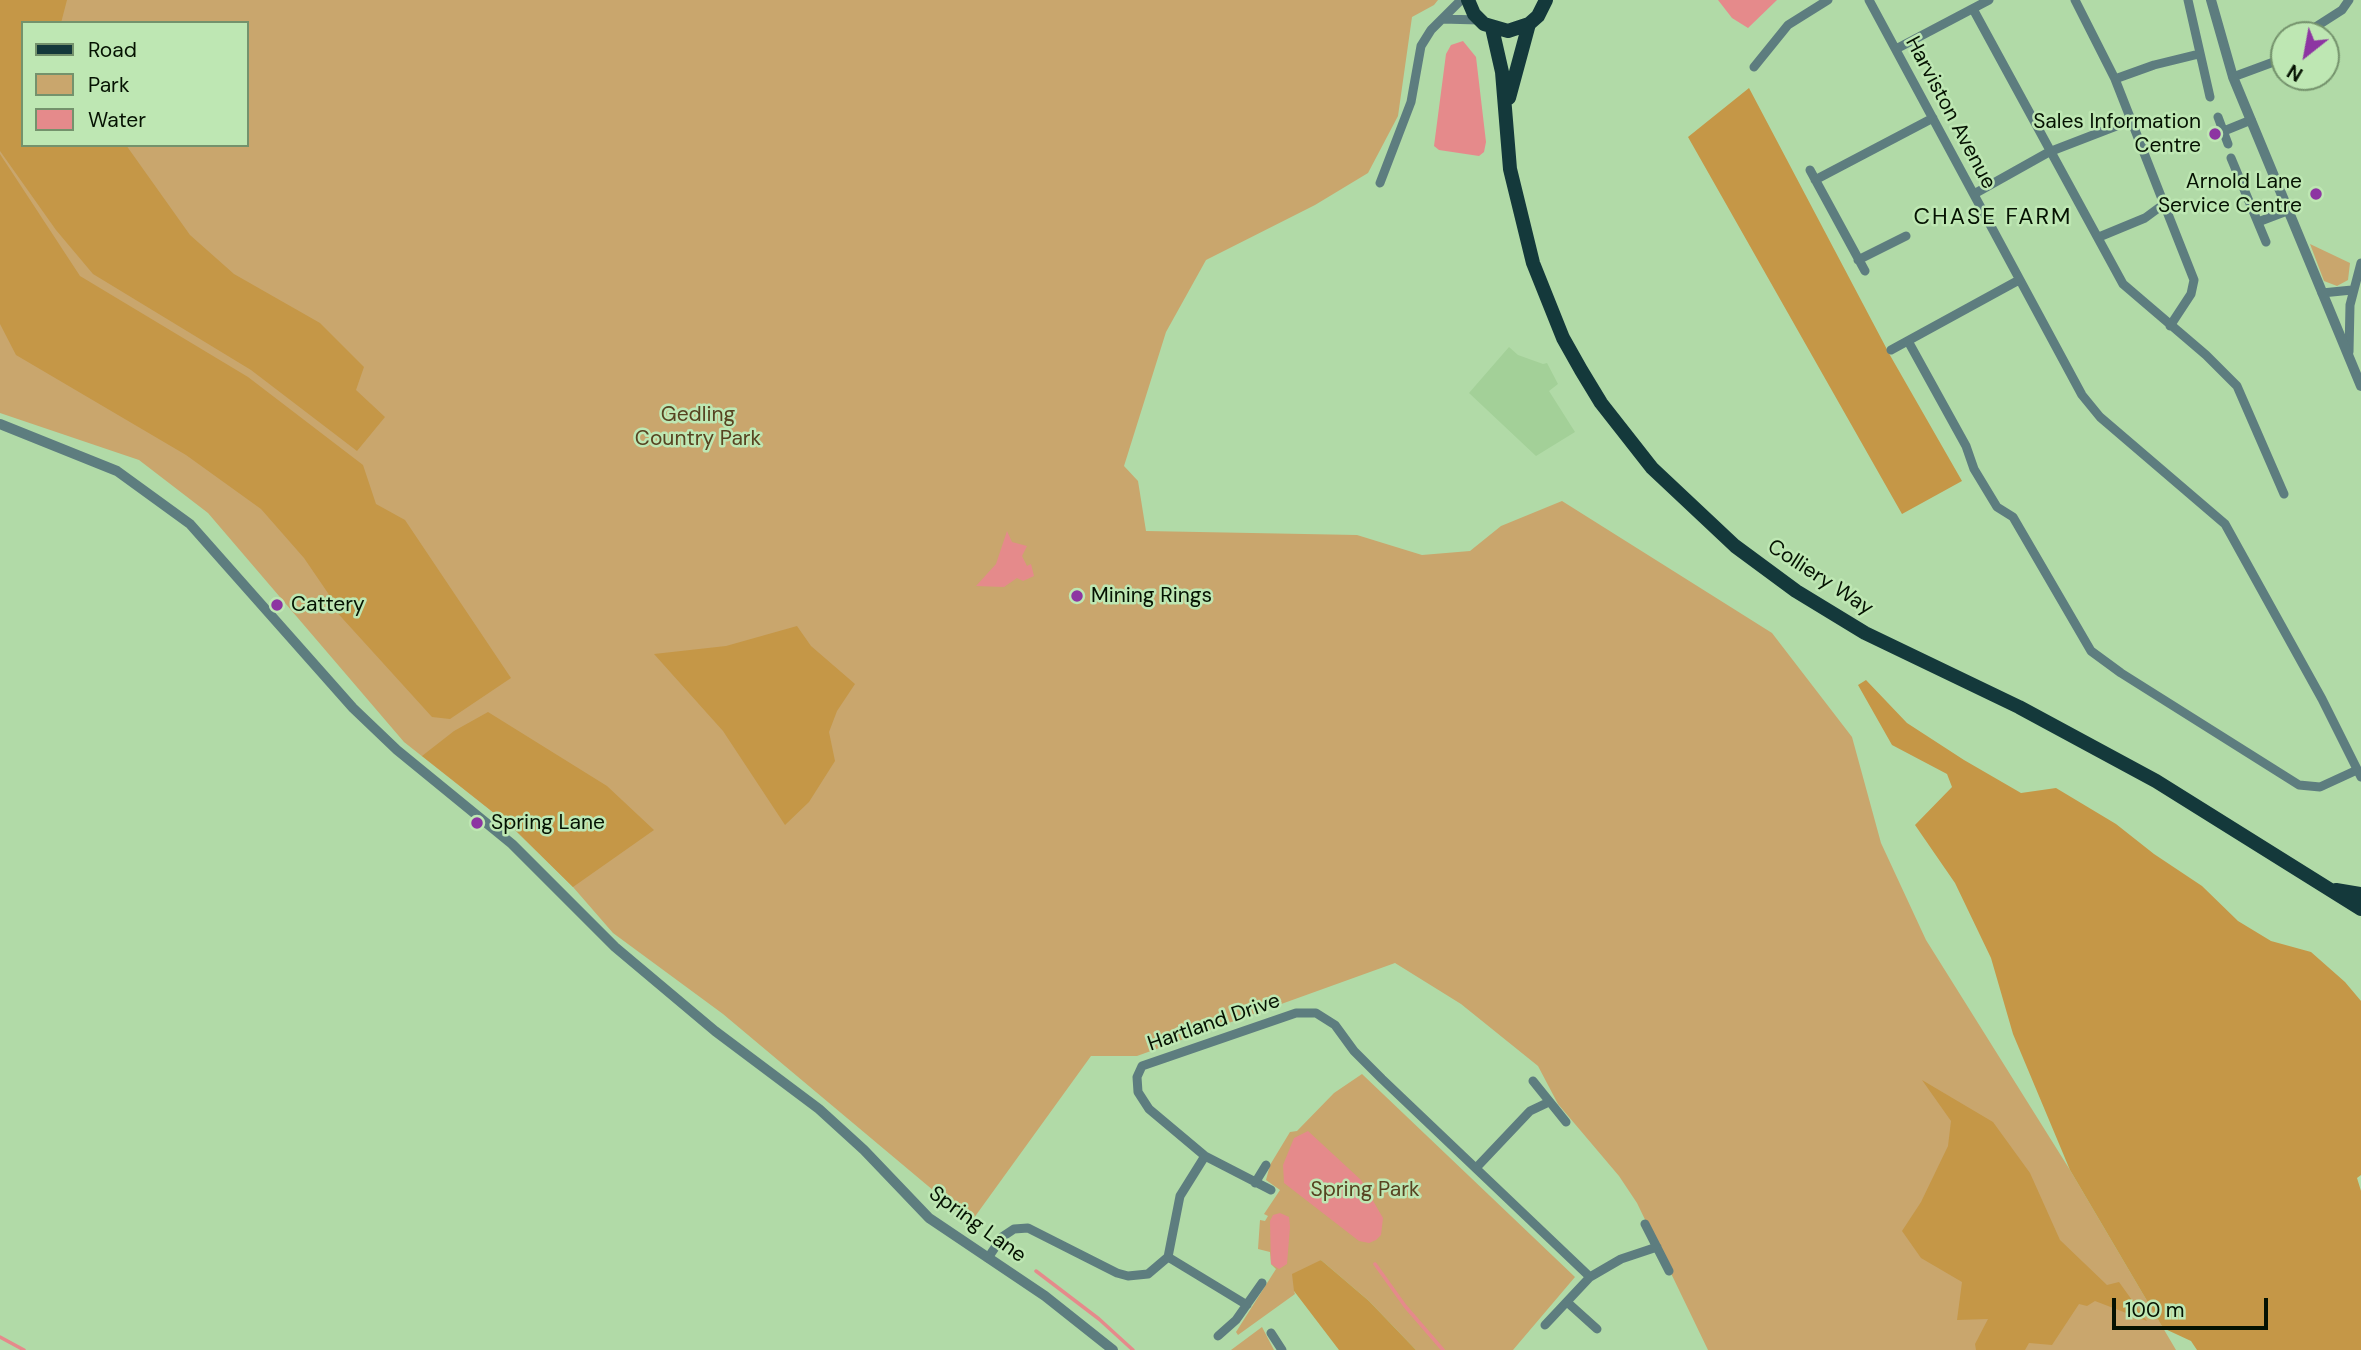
<!DOCTYPE html>
<html>
<head>
<meta charset="utf-8">
<style>
	body { margin:0 }
	#map { position:relative; width:2361px; height:1350px; overflow:hidden; background:#b1daa7; font-family:"DM Sans",sans-serif }
	canvas { display:block }
	.legend { position:absolute; left:21px; top:21px; width:228px; height:126px; box-sizing:border-box; background:#bee7b3; border:2px solid #74926c; margin:0; padding:9px 12px; list-style:none; font-size:21px; color:#051202 }
	.legend li { display:flex; align-items:center; gap:14px; height:35px }
	.legend b { width:35px; border:2px solid #74926c }
	.north { position:absolute; left:2270px; top:21px; width:70px; height:70px; box-sizing:border-box; background:#bee7b3; border:2px solid #74926c; border-radius:50%; rotate:211deg; font-size:19px; font-weight:700; line-height:28px; text-align:center; color:#051202 }
	.north::after { content:''; display:block; margin:auto; width:24px; height:32px; background:#8d35a2; clip-path:polygon(50% 0,100% 100%,50% 72%,0 100%) }
	.scale { position:absolute; left:2112px; top:1298px; width:156px; height:32px; box-sizing:border-box; border:4px solid #051202; border-top:0; padding-left:9px; font-size:21px; line-height:24px; white-space:nowrap; color:#051202; -webkit-text-stroke:5px #bee7b3; paint-order:stroke }
</style>
</head>
<body>
<div id="map">
<canvas width="2361" height="1350"></canvas>
<ul class="legend">
<li><b style="height:9px;background:#14393b"></b>Road</li>
<li><b style="height:19px;background:#c9a66d"></b>Park</li>
<li><b style="height:19px;background:#e58a8b"></b>Water</li>
</ul>
<div class="north">N</div>
<div class="scale">100 m</div>
</div>
<script>
const g = document.querySelector('canvas').getContext('2d');
g.lineJoin = 'round';
function paint(path, color) { g.fillStyle = color; g.fill(path, 'evenodd'); }
const shape = rows => new Path2D(rows.map(r => 'M' + r).join(''));
function stroke(path, color, width, dash) { g.strokeStyle = color; g.lineWidth = width; g.lineCap = dash ? 'butt' : 'round'; g.setLineDash(dash || []); g.stroke(path); }
function label(font, color, halo, rows, align = 'center') {
  g.font = font + ' "DM Sans",sans-serif'; g.lineWidth = 5; g.setLineDash([]); g.textBaseline = 'middle'; g.strokeStyle = halo; g.fillStyle = color; for (const [text, x, y, turn = 0] of rows) {
    g.save(); g.translate(x, y); g.rotate((+turn || 0) * Math.PI / 180); g.textAlign = isNaN(turn) ? turn : align; if (halo) g.strokeText(text, 0, 0); g.fillText(text, 0, 0); g.restore();
  }
}
const built = shape([
	[1509,347,1518,355,1543,364,1547,363,1558,384,1549,391,1575,432,1536,456,1469,393]
]);
const green = shape([
	[0,0,1438,0,1434,5,1412,17,1398,116,1368,173,1315,205,1206,260,1166,332,1124,466,1138,481,1146,531,1357,535,1422,555,1470,551,1501,526,1562,501,1772,633,1852,737,1881,843,1926,940,2070,1170,2176,1350,1708,1350,1637,1203,1619,1176,1558,1104,1538,1066,1461,1004,1395,963,1137,1056,1091,1056,971,1222,723,1014,613,933,573,887,513,828,404,742,208,513,139,460,0,413],
	[23,23,247,23,247,145,23,145],
	[2310,244,2350,263,2348,280,2337,286,2324,281],
	[1362,1074,1575,1277,1513,1350,1416,1350,1369,1301,1321,1260,1294,1291,1295,1294,1238,1335,1236,1332,1276,1269,1271,1264,1270,1252,1258,1249,1260,1220,1265,1221,1268,1216,1264,1214,1280,1190,1266,1180,1270,1165,1290,1132,1297,1131,1334,1093],
	[1262,1327,1274,1350,1231,1350]
]);
const forest = shape([
	[0,0,67,0,61,23,23,23,23,145,126,145,190,235,234,274,320,323,364,367,356,390,385,417,357,451,251,370,93,274,56,230,0,151],
	[1749,88,1891,357,1962,481,1902,514,1688,137],
	[0,154,80,276,248,377,363,465,376,504,405,520,511,678,450,719,432,717,333,608,332,599,304,558,261,509,186,455,16,355,0,324],
	[797,626,811,646,855,684,837,711,829,732,835,761,809,802,785,825,723,731,654,654,726,646],
	[1866,680,1907,723,1964,760,2021,793,2056,788,2116,824,2154,854,2202,886,2238,921,2271,941,2311,952,2345,982,2361,1001,2361,1175,2357,1178,2361,1191,2361,1350,2197,1350,2191,1341,2163,1328,2070,1170,2013,1034,1991,958,1955,883,1915,825,1952,787,1947,774,1892,745,1858,685],
	[488,712,607,786,654,830,573,887,513,828,422,756,454,731],
	[1922,1080,1993,1122,2030,1173,2060,1240,2107,1285,2119,1282,2147,1321,2095,1301,2087,1306,2079,1304,2052,1345,2029,1343,2025,1350,1976,1350,1975,1344,1988,1319,1957,1320,1962,1282,1921,1258,1902,1231,1921,1202,1948,1146,1951,1121],
	[1321,1260,1369,1301,1416,1350,1339,1350,1294,1291,1292,1274]
]);
const water = shape([
	[1718,0,1777,0,1748,28,1732,18],
	[1463,41,1476,57,1486,142,1484,152,1479,156,1439,150,1434,146,1446,54,1451,45],
	[1007,531,1012,542,1027,546,1022,556,1027,566,1031,564,1034,576,1023,581,1017,578,1004,587,976,586,996,564],
	[1308,1131,1361,1180,1383,1218,1381,1235,1376,1240,1369,1243,1359,1241,1284,1183,1283,1165,1294,1138],
	[1280,1213,1289,1217,1290,1227,1287,1264,1279,1269,1271,1264,1270,1221,1273,1215]
]);
const stream = shape([
	[1375,1264,1405,1306,1443,1350],
	[1036,1271,1099,1319,1133,1350],
	[0,1337,24,1350]
]);
const minor = shape([
	[1869,0,2082,395,2100,417,2225,524,2322,699,2361,777],
	[2075,0,2115,79,2164,204,2145,218,2099,237],
	[2188,0,2210,97],
	[1973,9,2123,284,2206,355,2237,386,2284,494],
	[1442,19,1479,20],
	[2303,35,2342,10,2349,0],
	[1896,49,1989,0],
	[1754,67,1788,25,1828,0],
	[2233,77,2279,60,2284,55],
	[2115,79,2154,65,2199,54],
	[2218,117,2228,144],
	[2224,131,2251,120],
	[2231,158,2266,242],
	[1810,170,1865,271],
	[1815,180,1933,118],
	[1380,183,1411,102,1421,46,1431,30,1461,0],
	[1974,194,2049,152,2132,120],
	[2164,204,2194,280,2191,294,2170,326],
	[2258,222,2287,211],
	[1858,260,1906,236],
	[2322,293,2352,290],
	[1908,341,1966,446,1974,469,1997,507,2013,517,2091,651,2121,673,2299,785,2320,787,2357,770],
	[1891,350,2019,280],
	[2349,352,2350,305,2361,263],
	[1533,1081,1566,1122],
	[1476,1168,1530,1111,1549,1102],
	[1255,1183,1266,1165],
	[1271,1190,1205,1156,1149,1109,1138,1092,1137,1077,1142,1066,1296,1013,1316,1013,1335,1025,1354,1051,1382,1079,1590,1277],
	[1645,1224,1669,1271],
	[1168,1257,1247,1305],
	[988,1258,1002,1237,1014,1229,1028,1228,1117,1273,1128,1276,1148,1274,1168,1257,1180,1196,1205,1156],
	[1567,1302,1597,1329],
	[1545,1325,1590,1277,1621,1259,1657,1247],
	[1271,1333,1282,1350],
	[1218,1336,1236,1320,1262,1283]
]);
const tertiary = shape([
	[2211,0,2233,77,2361,386],
	[0,424,117,471,190,524,353,708,397,750,512,844,615,947,715,1031,819,1109,864,1150,929,1218,1045,1296,1113,1350]
]);
const primary = shape([
	[1468,0,1474,14,1484,24,1508,31,1529,24,1538,16,1546,0],
	[1492,28,1502,72,1510,169,1533,263,1563,338,1581,370,1601,403,1652,468,1735,546,1796,591,1865,633,2019,707,2156,781,2361,909],
	[1509,98,1529,24],
	[2336,890,2361,894]
]);
const markers = [
	[2215,134,7,"#8d35a2"],
	[2316,194,7,"#8d35a2"],
	[1077,596,7,"#8d35a2"],
	[277,605,7,"#8d35a2"],
	[477,823,7,"#8d35a2"]
];
const streetNames = [
	["Harviston Avenue",1950,113,62],
	["Colliery Way",1820,578,33],
	["Hartland Drive",1214,1023,-19],
	["Spring Lane",977,1225,36]
];
const poiNames = [
	["Sales Information",2201,122,"right"],
	["Centre",2201,146,"right"],
	["Arnold Lane",2302,182,"right"],
	["Service Centre",2302,206,"right"],
	["Mining Rings",1091,596],
	["Cattery",291,605],
	["Spring Lane",491,823]
];
const parkNames = [
	["Gedling",698,415],
	["Country Park",698,439],
	["Spring Park",1365,1190]
];
const neighbourhoodNames = [
	["CHASE FARM",1993,218]
];
paint(built, '#a3d098');
paint(green, '#c9a66d');
paint(forest, '#c59747');
paint(water, '#e58a8b');
stroke(stream, '#e58a8b', 3.5);
stroke(minor, '#5d7d7f', 9);
stroke(tertiary, '#5d7d7f', 10);
stroke(primary, '#14393b', 14);
for (const [x, y, r, color] of markers) { const dot = new Path2D(); dot.arc(x, y, r, 0, 2 * Math.PI); g.fillStyle = color; g.fill(dot); stroke(dot, '#bee7b3', 2.5); }
label('21px', '#051202', '#bee7b3', streetNames);
label('21px', '#051202', '#bee7b3', poiNames, 'left');
label('21px', '#574321', '#bee7b3', parkNames);
g.letterSpacing = '2px';
label('23px', '#051202', '#bee7b3', neighbourhoodNames);
g.letterSpacing = '0px';
</script>
</body>
</html>
